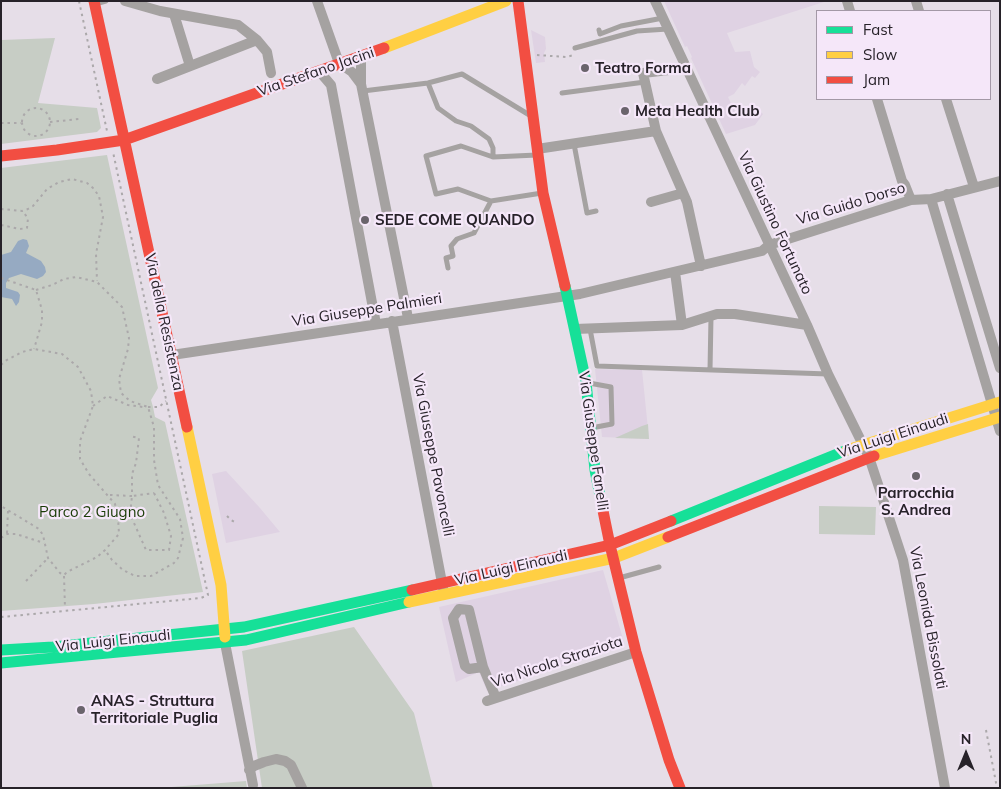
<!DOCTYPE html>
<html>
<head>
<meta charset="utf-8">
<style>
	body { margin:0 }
	#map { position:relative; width:1001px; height:789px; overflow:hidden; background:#e6dee8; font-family:Mulish,sans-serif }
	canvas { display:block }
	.frame { position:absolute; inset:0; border:2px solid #272229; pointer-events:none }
	.legend { position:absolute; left:816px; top:10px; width:175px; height:90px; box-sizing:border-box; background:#f5e7f9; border:1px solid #a398a6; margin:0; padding:6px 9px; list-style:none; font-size:15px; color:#272229 }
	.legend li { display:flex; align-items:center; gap:10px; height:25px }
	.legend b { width:25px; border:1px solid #a398a6 }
	.north { position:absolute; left:941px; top:729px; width:50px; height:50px; -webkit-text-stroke:4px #f5e7f9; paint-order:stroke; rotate:0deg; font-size:14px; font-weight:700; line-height:20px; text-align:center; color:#272229 }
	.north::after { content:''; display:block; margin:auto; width:18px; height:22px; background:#272229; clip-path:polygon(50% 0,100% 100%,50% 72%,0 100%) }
</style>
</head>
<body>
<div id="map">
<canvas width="1001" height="789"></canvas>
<div class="frame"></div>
<ul class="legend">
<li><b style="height:6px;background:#16e098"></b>Fast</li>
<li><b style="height:6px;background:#ffcf43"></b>Slow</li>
<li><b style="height:6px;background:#f24e42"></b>Jam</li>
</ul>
<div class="north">N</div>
</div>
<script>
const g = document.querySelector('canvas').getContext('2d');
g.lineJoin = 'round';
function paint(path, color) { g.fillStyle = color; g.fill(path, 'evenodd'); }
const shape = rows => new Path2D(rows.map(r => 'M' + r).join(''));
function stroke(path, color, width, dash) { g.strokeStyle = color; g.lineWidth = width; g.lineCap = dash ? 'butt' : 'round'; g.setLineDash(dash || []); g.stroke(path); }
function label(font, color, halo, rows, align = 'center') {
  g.font = font + ' Mulish,sans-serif'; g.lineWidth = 4.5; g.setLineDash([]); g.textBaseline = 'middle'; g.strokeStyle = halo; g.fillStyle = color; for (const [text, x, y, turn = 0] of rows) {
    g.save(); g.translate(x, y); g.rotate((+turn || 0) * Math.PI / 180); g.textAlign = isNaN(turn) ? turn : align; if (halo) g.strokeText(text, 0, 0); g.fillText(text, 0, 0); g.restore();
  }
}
const built = shape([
	[664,1,827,1,727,33,735,52,750,51,754,67,760,72,755,78,752,76,745,86,742,83,734,94,728,97,737,115,746,111,751,106,754,109,756,108,763,114,755,125,726,134,691,58,692,57,687,46,685,47],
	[531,30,545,37,546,49,544,53,545,62,536,63],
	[595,369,642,370,649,439,602,437],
	[226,471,260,508,280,532,226,543,212,474],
	[603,570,625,646,487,691,479,672,456,682,439,607]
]);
const green = shape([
	[55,38,38,103,97,108,101,128,97,132,1,144,1,40],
	[107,155,158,388,151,400,153,407,155,417,165,422,203,592,94,604,1,611,1,168],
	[648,424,649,439,615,438,642,426],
	[819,506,876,507,875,535,819,534],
	[354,627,414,713,433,788,262,788,242,651],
	[246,781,247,788,159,788]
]);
const water = shape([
	[23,239,27,240,29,246,26,253,41,261,45,267,46,272,43,276,37,279,21,274,9,278,6,283,6,288,18,292,20,295,19,302,16,306,12,299,1,297,1,255,11,252,18,241]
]);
const path = shape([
	[79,1,107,131],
	[537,55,566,57,574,55],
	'22 122a14 14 0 1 1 28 0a14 14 0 1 1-28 0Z',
	[50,122,79,119],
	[1,123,21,123],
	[1,209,22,211,28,209,33,206,47,189,59,182,72,179,87,183,93,188,99,196,103,217,96,254,97,281],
	[1,225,20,229,27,228,28,218,23,212],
	[1,278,36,290,42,310,42,322,34,349],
	[36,290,52,285,64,279,76,277,97,282,122,307,129,338,128,349,119,379,121,393,130,401,148,407,154,427,154,460,158,485,180,519,183,538,178,558,174,563,151,576,135,576,123,570,112,560,105,550],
	[1,365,5,361,22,352,34,349,62,354,78,367,91,391,93,406,80,441,80,459,89,474,115,504,118,517,119,534,105,550,97,557,67,572,64,575,60,573,48,558,43,535,39,529,1,506],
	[93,406,107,396,128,405,143,407],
	[148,407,159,407,166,401],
	[154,493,164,513,171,536,169,550,146,550,130,514,132,496,154,493],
	[110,495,132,496,132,474,136,463,139,438,130,436],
	[227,516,231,520,236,523],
	[7,533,8,511],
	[1,538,7,534,16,534,44,543],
	[64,576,65,608],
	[26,581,48,558],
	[1,617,201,598,208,595,113,152],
	[986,730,997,788]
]);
const lane = shape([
	[95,4,106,1],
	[599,30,600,34,621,26,663,18],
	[575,48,637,31,668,29],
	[428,83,438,108,456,121,471,126,489,139,493,148,493,157],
	[363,91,428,83,462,74,531,116],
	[562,93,645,82],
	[574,144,587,213,596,211],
	[491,201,458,189,436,194,426,156,461,146,493,157,537,155],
	[448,268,446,258,453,256,451,246,457,239,474,233,491,201,542,193],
	[590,329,597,366,828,374],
	[710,370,711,317],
	[589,383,611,387,612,424,591,428],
	[619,578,659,567]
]);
const street = shape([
	[125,1,160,11,238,25,257,40,267,52,271,73],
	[317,1,339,63,352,72,361,84],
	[655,1,807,325,828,374,869,457,903,560,945,788],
	[847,1,850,11],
	[916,1,919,11],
	[174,14,190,66],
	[361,57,361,84,408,318],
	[686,68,643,73,656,131,687,202,701,266],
	[319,71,331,85,376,324],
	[157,79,257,40],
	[877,99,902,181,905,185,911,200],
	[946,99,974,187],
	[537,149,656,131],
	[947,194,1000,368],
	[931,199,1000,431],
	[651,202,683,193],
	[675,272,682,325],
	[392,321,443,588],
	[575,329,682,325,717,314,735,314,807,325],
	[172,355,580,294,762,251,769,245,911,200,931,199,1000,181],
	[225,643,253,785],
	[483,667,469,669,465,666,453,618,459,609,469,610,483,667,496,698],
	[487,701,636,652],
	[249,770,254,766,264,762,276,759,285,761,291,765,302,788]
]);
const fast = shape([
	[565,286,586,382,595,470,601,501],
	[671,521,847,450],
	[1,650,53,647,244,627,412,590],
	[1,663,246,640,409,602]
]);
const slow = shape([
	[384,48,506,1],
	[187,427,221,585,225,637],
	[847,450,1000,402],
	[874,456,1000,417],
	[409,602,614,558,668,537]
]);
const jam = shape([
	[94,1,187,427],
	[518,1,543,193,565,286],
	[1,156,57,150,124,140,384,48],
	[601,501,610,545,636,652,669,760,680,788],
	[668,537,874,456],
	[412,590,610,545,671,521]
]);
const markers = [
	[585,68,5,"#6a646c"],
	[625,111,5,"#6a646c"],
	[365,220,5,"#6a646c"],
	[916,476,5,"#6a646c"],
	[81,710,5,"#6a646c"]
];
const poiNames = [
	["Teatro Forma",595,68],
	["Meta Health Club",635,111],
	["SEDE COME QUANDO",375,220],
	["Parrocchia",916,493,"center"],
	["S. Andrea",916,510,"center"],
	["ANAS - Struttura",91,701],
	["Territoriale Puglia",91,718]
];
const streetNames = [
	["Via Stefano Jacini",316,72,-19],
	["Via Guido Dorso",851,204,-17],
	["Via Giustino Fortunato",775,223,65],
	["Via Giuseppe Palmieri",367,310,-9],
	["Via della Resistenza",164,322,78],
	["Via Luigi Einaudi",893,436,-18],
	["Via Giuseppe Fanelli",593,441,82],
	["Via Giuseppe Pavoncelli",433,455,79],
	["Via Luigi Einaudi",511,568,-13],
	["Via Leonida Bissolati",928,618,79],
	["Via Luigi Einaudi",113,641,-6],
	["Via Nicola Straziota",557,662,-18]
];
const parkNames = [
	["Parco 2 Giugno",92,512]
];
paint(built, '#dfd2e3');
paint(green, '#c7cdc5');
paint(water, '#96aac2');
stroke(path, '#aba8aa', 2, [2.5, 4]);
stroke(lane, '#a5a2a1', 5);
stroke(street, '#a5a2a1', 10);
stroke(fast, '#16e098', 11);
stroke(slow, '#ffcf43', 11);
stroke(jam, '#f24e42', 11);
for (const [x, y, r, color] of markers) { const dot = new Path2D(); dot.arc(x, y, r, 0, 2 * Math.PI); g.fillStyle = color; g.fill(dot); stroke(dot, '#f5e7f9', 2); }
label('bold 15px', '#272229', '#f5e7f9', poiNames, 'left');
label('15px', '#272229', '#f5e7f9', streetNames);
label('15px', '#1a3c06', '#f5e7f9', parkNames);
</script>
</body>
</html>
